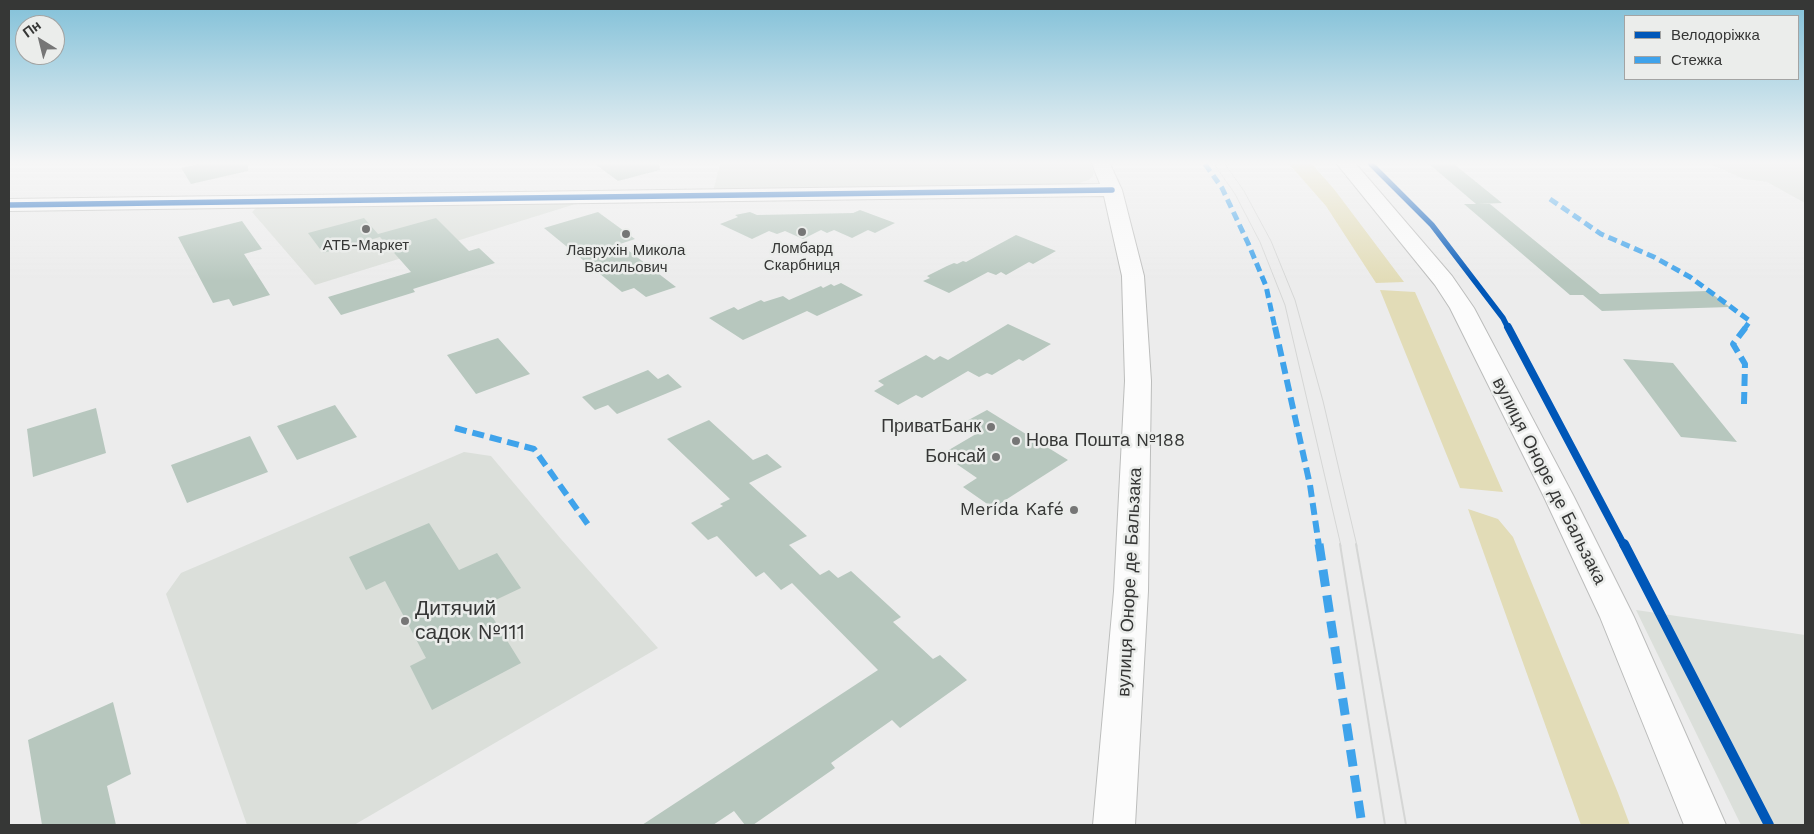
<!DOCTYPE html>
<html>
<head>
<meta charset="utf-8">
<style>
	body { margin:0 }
	#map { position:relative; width:1814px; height:834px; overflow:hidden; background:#ececec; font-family:"Work Sans",sans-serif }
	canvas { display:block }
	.frame { position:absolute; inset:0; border:10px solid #363736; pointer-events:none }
	.legend { position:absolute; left:1624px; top:15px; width:175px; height:65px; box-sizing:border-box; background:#ebedeb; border:1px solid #a3a4a3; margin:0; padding:6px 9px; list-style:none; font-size:15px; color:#363736 }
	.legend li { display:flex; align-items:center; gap:10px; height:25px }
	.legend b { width:25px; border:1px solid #a3a4a3 }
	.north { position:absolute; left:15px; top:15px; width:50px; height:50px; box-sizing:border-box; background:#ebedeb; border:1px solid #a3a4a3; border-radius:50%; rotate:324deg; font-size:14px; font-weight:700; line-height:20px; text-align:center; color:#363736 }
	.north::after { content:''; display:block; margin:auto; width:18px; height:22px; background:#767676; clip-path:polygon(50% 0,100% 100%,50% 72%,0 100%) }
</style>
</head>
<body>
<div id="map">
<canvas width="1814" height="834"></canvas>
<div class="frame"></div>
<ul class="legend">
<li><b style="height:6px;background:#0057b8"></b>Велодоріжка</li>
<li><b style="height:6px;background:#3fa3eb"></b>Стежка</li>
</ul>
<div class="north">Пн</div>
</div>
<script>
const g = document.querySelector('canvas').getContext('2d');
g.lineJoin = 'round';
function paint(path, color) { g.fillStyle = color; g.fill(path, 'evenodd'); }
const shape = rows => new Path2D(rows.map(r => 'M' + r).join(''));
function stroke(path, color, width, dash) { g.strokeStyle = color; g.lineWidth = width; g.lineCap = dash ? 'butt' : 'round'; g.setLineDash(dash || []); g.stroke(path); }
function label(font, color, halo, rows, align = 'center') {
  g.font = font + ' "Work Sans",sans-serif'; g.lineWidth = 5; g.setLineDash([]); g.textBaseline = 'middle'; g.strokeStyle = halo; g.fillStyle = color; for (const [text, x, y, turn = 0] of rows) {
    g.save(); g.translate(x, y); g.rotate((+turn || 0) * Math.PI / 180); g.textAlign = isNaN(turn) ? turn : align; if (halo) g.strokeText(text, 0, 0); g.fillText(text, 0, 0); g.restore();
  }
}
const built = shape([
	[720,164,1090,164,1094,172,1093,176,1089,180,1074,185,713,191],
	[1710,164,1805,164,1805,203,1767,182,1744,179],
	[582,202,315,285,252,212,259,205],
	[464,452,491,456,561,539,658,648,354,825,247,825,166,594,181,573],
	[1636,610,1805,635,1805,825,1741,825]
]);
const green = shape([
	[1289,164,1312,164,1334,189,1404,282,1376,283,1326,206],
	[1380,290,1415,292,1503,492,1460,488],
	[1468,509,1498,519,1513,537,1618,793,1630,825,1581,825]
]);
const building = shape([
	[198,164,248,164,248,171,191,184,181,168],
	[595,164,659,164,660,170,618,181],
	[1429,164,1454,164,1502,203,1478,204,1490,204,1600,294,1708,291,1730,307,1602,311,1583,295,1587,295,1570,295,1464,204,1476,204],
	[860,210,895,223,875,233,868,230,852,238,834,230,827,233,821,230,803,239,785,231,777,234,769,231,752,239,720,224,738,217,735,215,750,212,757,215,853,213],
	[598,212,635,239,620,244,676,287,646,297,634,288,622,292,544,228],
	[364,218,378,234,436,218,469,251,479,248,495,263,413,289,415,292,341,315,328,297,411,272,380,237,323,253,308,233],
	[242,221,262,249,244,254,270,295,233,306,229,299,213,303,178,237],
	[1016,235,1056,251,1033,264,1029,262,1006,275,1001,272,996,275,988,272,949,293,923,281,930,278,927,276,947,266,954,263,957,264,963,261,966,262],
	[841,283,863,295,817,316,807,311,743,340,709,318,734,307,738,310,761,300,764,302,783,296,789,300,821,286,823,288,831,284,834,286],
	[1008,324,1051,344,1023,361,1019,359,992,375,987,373,979,377,968,371,922,398,916,395,898,405,874,391,884,385,878,381,926,355,934,360,940,356,948,360],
	[498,338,530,374,476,394,447,355],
	[1623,359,1673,363,1737,442,1681,437],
	[648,370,658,379,668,374,682,387,617,414,608,405,595,410,582,397],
	[335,405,357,437,297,460,277,426],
	[96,408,106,453,33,477,27,429],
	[987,410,1068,460,993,508,963,487,977,478,942,454,976,434,961,424],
	[709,420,753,460,767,454,782,467,749,483,807,536,789,545,820,575,829,570,838,578,851,571,901,617,893,622,933,659,940,655,967,680,900,728,892,720,831,763,835,768,753,825,745,825,734,811,713,825,642,825,878,670,792,583,781,590,764,572,756,577,717,536,708,540,691,523,723,506,720,504,730,499,667,439],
	[250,436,268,472,187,503,171,465],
	[429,523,459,570,497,553,521,588,485,605,521,663,432,710,410,666,426,658,385,581,366,590,349,557],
	[113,702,131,774,107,786,116,825,42,825,28,740]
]);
const minor = shape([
	[1092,164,1110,164,1122,190,1144,276,1151,381,1148,591,1135,825,1093,825,1114,591,1125,381,1122,276,1104,196,9,211,9,199,1100,184,1092,164],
	[1337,164,1356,164,1452,276,1474,308,1574,497,1634,617,1726,825,1684,825,1600,617,1544,497,1450,308,1435,285,1337,164]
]);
const tramFar1 = shape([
	[1214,164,1235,194,1260,242,1285,305,1341,546],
	[1225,164,1244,191,1271,241,1295,300,1323,401,1357,546]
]);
const tram = shape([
	[1340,544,1385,825],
	[1356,544,1406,825]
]);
const quietFar2 = shape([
	[1205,164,1222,188,1248,243,1266,286,1275,328],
	[1550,199,1601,234,1654,257,1690,277,1750,321,1745,328]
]);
const quietFar1 = shape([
	[1275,327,1310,485,1319,546],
	[1744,404,1745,364,1733,344,1746,327],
	[455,428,534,449,589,526]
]);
const quiet = shape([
	[1319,544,1362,825]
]);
const cyclewayFar2 = shape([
	[1371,164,1432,225,1503,318,1508,328],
	[9,205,1112,190]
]);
const cyclewayFar1 = shape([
	[1508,327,1624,546]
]);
const cycleway = shape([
	[1624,544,1769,825]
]);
const markers = [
	[366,229,5,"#767676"],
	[802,232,5,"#767676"],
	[626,234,5,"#767676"],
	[991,427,5,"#767676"],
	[1016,441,5,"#767676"],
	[996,457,5,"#767676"],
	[1074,510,5,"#767676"],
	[405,621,5,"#767676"]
];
const farPoinames = [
	["АТБ-Маркет",366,246],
	["Ломбард",802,249],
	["Скарбниця",802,266],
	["Лаврухін Микола",626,251],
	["Васильович",626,268]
];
const poiNames = [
	["ПриватБанк",981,427],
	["Нова Пошта №188",1026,441,"left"],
	["Бонсай",986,457],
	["Merída Kafé",1064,510]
];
const streetNames = [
	["вулиця Оноре де Бальзака",1549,481,63],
	["вулиця Оноре де Бальзака",1130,582,-87]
];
const nearPoinames = [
	["Дитячий",415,609],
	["садок №111",415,633]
];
paint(built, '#dbdfda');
paint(green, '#e2dcb7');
paint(building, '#b7c7be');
stroke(minor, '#bcbdbc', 2);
paint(minor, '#fcfcfc');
stroke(tramFar1, '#d5d6d5', 1);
stroke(tram, '#d5d6d5', 2);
stroke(quietFar2, '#3fa3eb', 5, [9, 5]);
stroke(quietFar1, '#3fa3eb', 6, [12, 6]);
stroke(quiet, '#3fa3eb', 9, [17, 9]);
stroke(cyclewayFar2, '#0057b8', 5.5);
stroke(cyclewayFar1, '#0057b8', 8);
stroke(cycleway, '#0057b8', 10);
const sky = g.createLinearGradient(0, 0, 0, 281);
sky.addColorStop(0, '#81c0d8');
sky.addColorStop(0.58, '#f6f6f6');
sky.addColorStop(1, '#f6f6f600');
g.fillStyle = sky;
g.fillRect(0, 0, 1814, 281);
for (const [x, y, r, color] of markers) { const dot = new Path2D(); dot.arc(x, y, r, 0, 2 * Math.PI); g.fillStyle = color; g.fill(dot); stroke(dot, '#ebedeb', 2); }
label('15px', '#363736', '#ebedeb', farPoinames);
label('18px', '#363736', '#ebedeb', poiNames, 'right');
label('18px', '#363736', '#ebedeb', streetNames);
label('21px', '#363736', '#ebedeb', nearPoinames, 'left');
</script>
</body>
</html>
